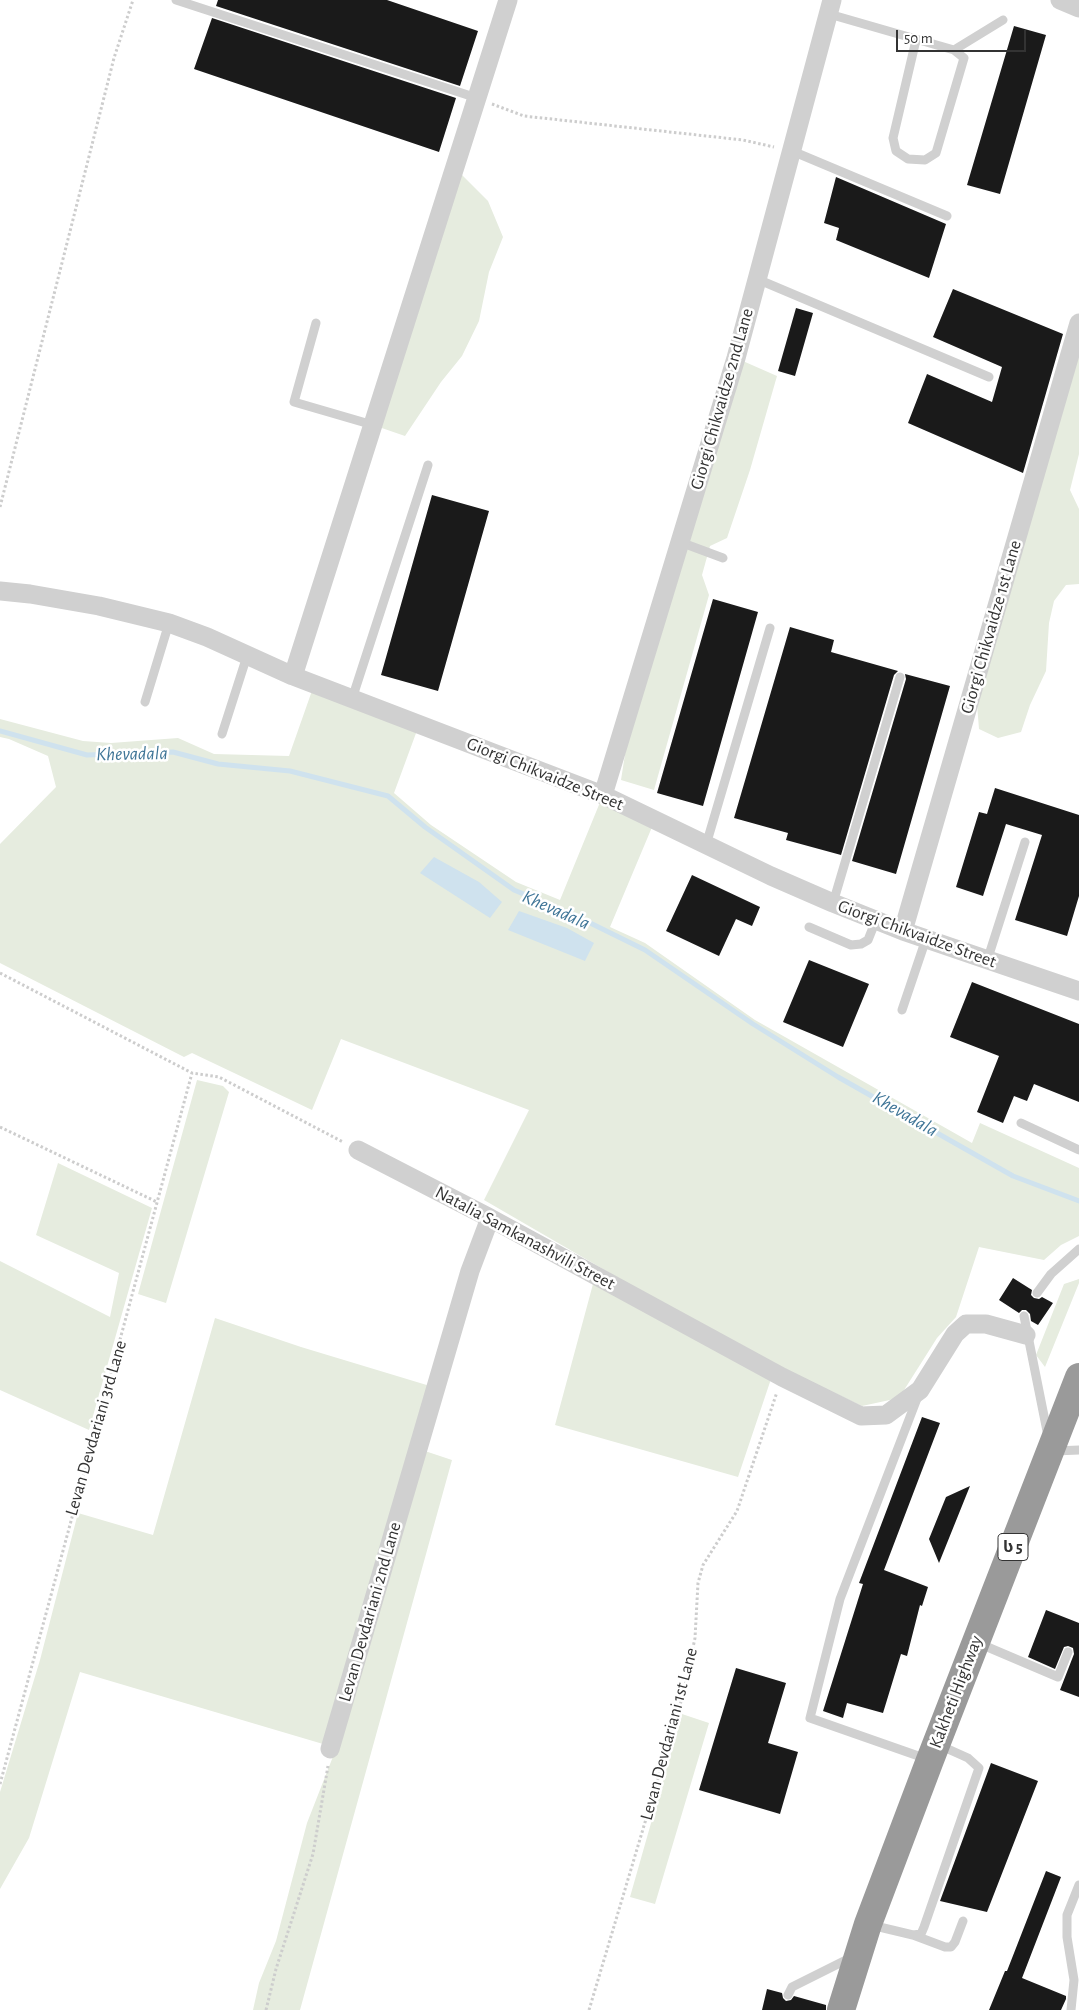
<!DOCTYPE html>
<html>
<head>
<meta charset="utf-8">
<style>
	body { margin:0 }
	#map { position:relative; width:1079px; height:2010px; overflow:hidden; background:#fff; font-family:"Alegreya Sans",sans-serif }
	canvas { display:block }
	.scale { position:absolute; left:896px; top:30px; width:130px; height:22px; box-sizing:border-box; border:2px solid #333; border-top:0; padding-left:6px; font-size:15px; line-height:18px; white-space:nowrap; color:#333; -webkit-text-stroke:4px #fff; paint-order:stroke }
</style>
</head>
<body>
<div id="map">
<canvas width="1079" height="2010"></canvas>
<div class="scale">50 m</div>
</div>
<script>
const g = document.querySelector('canvas').getContext('2d');
g.lineJoin = 'round';
function paint(path, color) { g.fillStyle = color; g.fill(path, 'evenodd'); }
const shape = rows => new Path2D(rows.map(r => 'M' + r).join(''));
function stroke(path, color, width, dash) { g.strokeStyle = color; g.lineWidth = width; g.lineCap = dash ? 'butt' : 'round'; g.setLineDash(dash || []); g.stroke(path); }
function label(font, color, halo, rows, align = 'center') {
  g.font = font + ' "Alegreya Sans","Noto Sans Georgian",sans-serif'; g.lineWidth = 5; g.setLineDash([]); g.textBaseline = 'middle'; g.strokeStyle = halo; g.fillStyle = color; for (const [text, x, y, turn = 0] of rows) {
    g.save(); g.translate(x, y); g.rotate((+turn || 0) * Math.PI / 180); g.textAlign = isNaN(turn) ? turn : align; if (halo) g.strokeText(text, 0, 0); g.fillText(text, 0, 0); g.restore();
  }
}
const green = shape([
	[455,168,488,201,503,237,489,272,479,321,462,356,441,382,405,436,373,425],
	[1079,326,1079,454,1070,490,1079,509,1079,584,1066,585,1054,601,1049,623,1046,671,1030,705,1021,732,998,738,979,729,975,680],
	[736,358,777,376,750,470,727,538,710,546,702,575,709,595,654,790,621,780,635,690],
	[314,685,419,725,394,793,431,825,516,882,560,900,603,795,655,820,610,927,645,943,755,1020,972,1143,980,1123,1079,1168,1079,1236,1061,1245,1044,1260,979,1247,956,1317,937,1338,899,1398,862,1406,734,1345,484,1200,529,1110,341,1039,312,1110,192,1053,184,1057,0,963,0,844,56,787,48,756,9,739,0,737,0,719,83,741,111,743,178,738,214,754,289,756],
	[197,1080,223,1086,229,1092,166,1303,138,1294],
	[58,1163,152,1208,89,1430,0,1390,0,1261,110,1317,119,1273,36,1235],
	[1079,1279,1079,1283,1045,1367,1036,1355,1064,1284],
	[593,1284,771,1379,738,1477,555,1425],
	[215,1318,301,1347,430,1386,323,1744,80,1672,29,1838,0,1889,0,1792,40,1660,78,1513,153,1535],
	[425,1451,452,1460,300,2010,253,2010,259,1983,276,1941,307,1823,334,1754],
	[682,1714,709,1723,655,1904,630,1897]
]);
const water = shape([
	[434,857,479,882,502,902,490,918,420,873],
	[519,911,567,928,594,943,585,961,508,930]
]);
const stream = shape([
	[0,731,87,755,173,752,218,764,290,771,388,796,425,827,514,890,578,917,645,950,753,1024,838,1077,1013,1176,1079,1201]
]);
const building = shape([
	[218,0,387,0,478,31,460,86,216,6],
	[212,18,456,98,439,152,194,69],
	[1014,26,1046,35,1000,194,967,185],
	[836,177,946,224,929,278,836,240,839,228,824,223],
	[953,289,1063,334,1023,473,908,423,927,374,992,402,1002,367,933,337],
	[796,308,813,313,795,376,778,371],
	[432,495,489,511,438,691,381,675],
	[713,599,758,612,703,806,657,793],
	[790,627,834,640,831,652,898,671,894,675,841,855,786,840,788,833,734,818],
	[905,674,950,686,896,874,852,861,906,679],
	[995,788,1079,815,1079,896,1067,936,1015,920,1042,835,1006,824,983,896,956,887,979,812,987,814],
	[692,875,760,907,752,926,736,919,719,956,666,931],
	[809,960,869,984,843,1047,783,1022],
	[972,982,1079,1024,1079,1102,1034,1084,1027,1101,1014,1096,1003,1123,977,1112,999,1056,950,1037],
	[1013,1278,1032,1290,1031,1295,1034,1298,1039,1299,1042,1297,1053,1303,1038,1325,1031,1321,1030,1314,1026,1310,1022,1310,1019,1313,999,1300],
	[922,1417,940,1423,884,1570,928,1587,922,1606,920,1605,907,1656,901,1654,883,1713,847,1703,843,1718,823,1711,863,1584,859,1583],
	[970,1486,939,1563,929,1539,946,1497],
	[1046,1610,1079,1623,1079,1697,1060,1690,1074,1654,1073,1648,1068,1646,1064,1647,1055,1669,1028,1657],
	[736,1668,786,1683,768,1743,798,1752,780,1814,699,1790],
	[991,1763,1038,1781,987,1912,940,1901],
	[1046,1871,1061,1877,1022,1978,1066,1996,1066,1999,1061,2010,989,2010,1005,1971,1007,1971],
	[767,1989,782,1993,783,1998,786,2001,791,2000,794,1996,826,2005,826,2010,762,2010]
]);
const path = shape([
	[492,104,524,116,743,140,774,147],
	[0,507,114,58,133,0],
	[0,973,192,1073,219,1077,343,1142],
	[0,1127,157,1202],
	[0,1784,192,1073],
	[266,2010,276,1969,313,1854,328,1766],
	[589,2010,683,1695,695,1638,698,1583,703,1565,737,1511,777,1392]
]);
const lane = shape([
	[176,0,477,98],
	[829,14,954,50,964,58,936,153,925,160,908,159,896,151,893,138,916,40],
	[954,50,1003,20],
	[792,151,947,216],
	[757,279,989,377],
	[316,323,294,402,373,425],
	[680,542,723,558],
	[352,699,428,465],
	[145,702,169,623],
	[222,734,247,656],
	[706,845,770,628],
	[833,903,900,677],
	[809,927,851,945,861,944,868,940,876,920],
	[987,961,1025,842],
	[902,1010,926,939],
	[1021,1123,1079,1150],
	[1037,1293,1051,1274,1079,1249],
	[1024,1316,1048,1436],
	[918,1396,840,1599,810,1718,927,1759],
	[1055,1451,1079,1450],
	[978,1643,1058,1677,1068,1652],
	[871,1925,913,1935,921,1934,924,1927,979,1768,968,1758,939,1745],
	[913,1935,945,1947,951,1947,955,1942,963,1921],
	[788,1995,792,1987,852,1957],
	[1071,2010,1074,1980,1067,1937,1067,1915,1079,1885]
]);
const street = shape([
	[1060,0,1079,8],
	[0,591,30,594,99,606,169,623,207,637,293,676,603,795,771,876,833,903,903,931,1079,991],
	[293,676,508,0],
	[603,795,736,358,832,0],
	[903,931,1079,323],
	[358,1150,490,1218,782,1377,861,1416,886,1415,920,1390,955,1334,966,1324,986,1324,1026,1335],
	[330,1749,470,1271,490,1218]
]);
const highway = shape([
	[841,2010,868,1924,930,1760,1079,1377]
]);
const shields = [
	[1013,1547,30]
];
const shieldNames = [
	["ს 5",1013,1547]
];
const streetNames = [
	["Giorgi Chikvaidze 2nd Lane",722,399,-74],
	["Giorgi Chikvaidze 1st Lane",991,627,-74],
	["Giorgi Chikvaidze Street",545,774,22],
	["Giorgi Chikvaidze Street",917,934,20],
	["Natalia Samkanashvili Street",525,1238,28],
	["Levan Devdariani 3rd Lane",96,1428,-74],
	["Levan Devdariani 2nd Lane",370,1612,-74],
	["Kakheti Highway",956,1692,-69],
	["Levan Devdariani 1st Lane",669,1734,-75]
];
const waterNames = [
	["Khevadala",132,754,-1],
	["Khevadala",556,910,24],
	["Khevadala",905,1114,30]
];
paint(green, '#e6ecdf');
paint(water, '#cfe2ee');
stroke(stream, '#cfe2ee', 5);
paint(building, '#1a1a1a');
stroke(path, '#cdcdcd', 3, [2.5, 2.5]);
stroke(lane, '#d0d0d0', 9);
stroke(street, '#d0d0d0', 19);
stroke(highway, '#9a9a9a', 28);
for (const [x, y, w] of shields) { const box = new Path2D(); box.roundRect(x - w / 2, y - 13.5, w, 27, 4); g.fillStyle = '#fff'; g.fill(box); stroke(box, '#333', 1); }
label('bold 16px', '#333', null, shieldNames);
label('18px', '#333', '#fff', streetNames);
label('italic 19px', '#3f7597', '#fff', waterNames);
</script>
</body>
</html>
